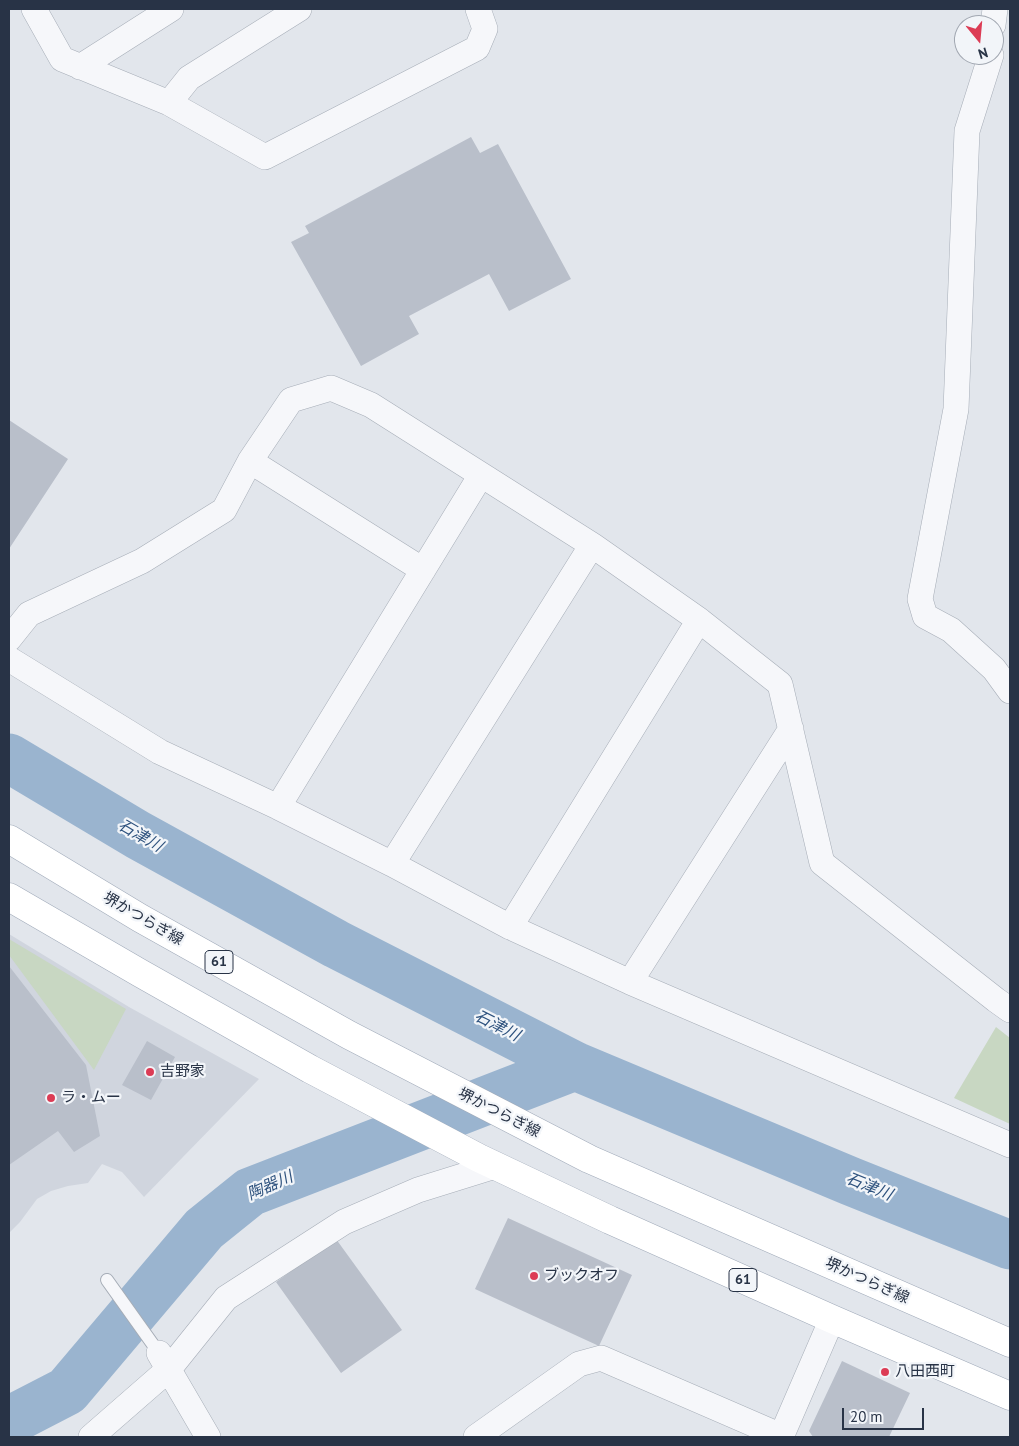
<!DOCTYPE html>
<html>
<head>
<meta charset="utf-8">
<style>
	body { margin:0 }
	#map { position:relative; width:1019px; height:1446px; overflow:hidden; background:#e2e6ec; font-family:"PT Sans",sans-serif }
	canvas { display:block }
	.frame { position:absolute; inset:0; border:10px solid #283346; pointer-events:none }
	.north { position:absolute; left:954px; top:15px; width:50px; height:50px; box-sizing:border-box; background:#f2f5f9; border:1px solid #a1a7b1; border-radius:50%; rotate:163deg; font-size:14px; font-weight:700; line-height:20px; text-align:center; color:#283346 }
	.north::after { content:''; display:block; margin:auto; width:18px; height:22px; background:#dc3c55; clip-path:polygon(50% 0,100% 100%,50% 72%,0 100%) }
	.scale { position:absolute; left:842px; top:1408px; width:82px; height:22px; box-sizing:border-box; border:2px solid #283346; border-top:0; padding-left:6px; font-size:15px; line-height:18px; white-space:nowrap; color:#283346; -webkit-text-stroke:4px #f2f5f9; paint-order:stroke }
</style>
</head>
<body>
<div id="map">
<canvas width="1019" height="1446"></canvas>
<div class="frame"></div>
<div class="north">N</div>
<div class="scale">20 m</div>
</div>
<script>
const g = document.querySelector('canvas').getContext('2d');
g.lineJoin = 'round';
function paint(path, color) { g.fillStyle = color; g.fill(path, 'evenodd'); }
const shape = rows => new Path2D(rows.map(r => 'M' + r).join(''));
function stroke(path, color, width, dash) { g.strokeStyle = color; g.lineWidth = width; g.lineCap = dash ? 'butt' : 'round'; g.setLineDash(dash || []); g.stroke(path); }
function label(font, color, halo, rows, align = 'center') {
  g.font = font + ' "PT Sans","Noto Sans JP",sans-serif'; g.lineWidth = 4.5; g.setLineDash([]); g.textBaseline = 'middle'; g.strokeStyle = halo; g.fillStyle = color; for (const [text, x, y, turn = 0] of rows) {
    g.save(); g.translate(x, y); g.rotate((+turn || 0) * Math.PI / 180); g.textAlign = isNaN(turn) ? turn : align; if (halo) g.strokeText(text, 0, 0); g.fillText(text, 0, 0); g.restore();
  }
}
const built = shape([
	[9,934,129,1007,259,1079,144,1197,122,1172,102,1164,88,1183,68,1186,51,1191,37,1199,20,1222,9,1233]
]);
const green = shape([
	[9,939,126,1009,94,1070,9,955],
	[996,1027,1010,1038,1010,1124,954,1098]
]);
const river = shape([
	[9,758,138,835,336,944,575,1066,850,1181,1010,1245],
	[9,1421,67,1391,204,1229,250,1192,575,1066]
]);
const building = shape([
	[471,137,480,153,498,144,571,279,509,311,489,274,409,316,419,334,361,366,291,242,309,233,305,226],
	[9,420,68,459,9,549],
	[9,966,86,1065,100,1136,74,1152,58,1131,9,1165],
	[147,1041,175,1057,151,1100,122,1085],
	[508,1218,632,1275,599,1346,475,1289],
	[336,1239,402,1330,341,1373,276,1282],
	[842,1361,910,1393,889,1437,813,1437,809,1431]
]);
const service = shape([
	[107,1280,159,1353]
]);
const minor = shape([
	[34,9,62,59,169,103,265,157,477,48,485,29,478,9],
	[993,25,995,9],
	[991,55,967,131,956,409,920,599,925,616,951,630,994,669,1010,691],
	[80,67,171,9],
	[169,103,189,78,299,9],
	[250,461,423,570],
	[9,639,29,614,142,561,224,510,250,461,291,400,331,388,371,405,592,545,699,620,780,684,822,863,996,1000,1010,1010],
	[9,659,160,752,278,807,392,864,510,927,630,982,1010,1145],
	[278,807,481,475],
	[392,864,592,545],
	[510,927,699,620],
	[630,982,791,729],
	[159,1353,208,1437],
	[91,1437,169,1369,226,1298,344,1222,418,1190,495,1166],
	[476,1437,579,1364,601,1358,781,1436],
	[781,1437,832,1319]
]);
const primary = shape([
	[9,839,140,918,349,1035,589,1159,1010,1343],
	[9,897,140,973,310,1069,479,1158,610,1220,832,1319,1010,1396]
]);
const markers = [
	[150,1072,5,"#dc3c55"],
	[51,1098,5,"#dc3c55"],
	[534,1276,5,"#dc3c55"],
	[885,1372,5,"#dc3c55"]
];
const shields = [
	[219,962,28],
	[743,1280,28]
];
const shieldNames = [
	["61",219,962],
	["61",743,1280]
];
const streetNames = [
	["堺かつらぎ線",143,919,30],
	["堺かつらぎ線",499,1113,27],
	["堺かつらぎ線",867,1281,24]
];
const poiNames = [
	["吉野家",160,1072],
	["ラ・ムー",61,1098],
	["ブックオフ",544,1276],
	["八田西町",895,1372]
];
const waterNames = [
	["石津川",140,836,30],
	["石津川",497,1026,27],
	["陶器川",270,1186,-24],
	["石津川",869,1187,22]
];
paint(built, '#d0d5de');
paint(green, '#c8d7c2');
stroke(river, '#9ab4cf', 49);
paint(building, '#b9bfca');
stroke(service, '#a6adb7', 14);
stroke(minor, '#a6adb7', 26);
stroke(primary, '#a0aab9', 29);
stroke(service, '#f6f7fa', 12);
stroke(minor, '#f6f7fa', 25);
stroke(primary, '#fff', 28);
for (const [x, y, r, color] of markers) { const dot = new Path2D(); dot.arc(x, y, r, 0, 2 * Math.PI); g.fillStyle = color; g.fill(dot); stroke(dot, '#f2f5f9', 2); }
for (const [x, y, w] of shields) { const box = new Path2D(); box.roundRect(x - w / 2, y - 11.5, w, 23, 4); g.fillStyle = '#f2f5f9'; g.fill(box); stroke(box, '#283346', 1); }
label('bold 14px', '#283346', null, shieldNames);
label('15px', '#283346', '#f2f5f9', streetNames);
label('15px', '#283346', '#f2f5f9', poiNames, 'left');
label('italic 16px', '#2e527e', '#f2f5f9', waterNames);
</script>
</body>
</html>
